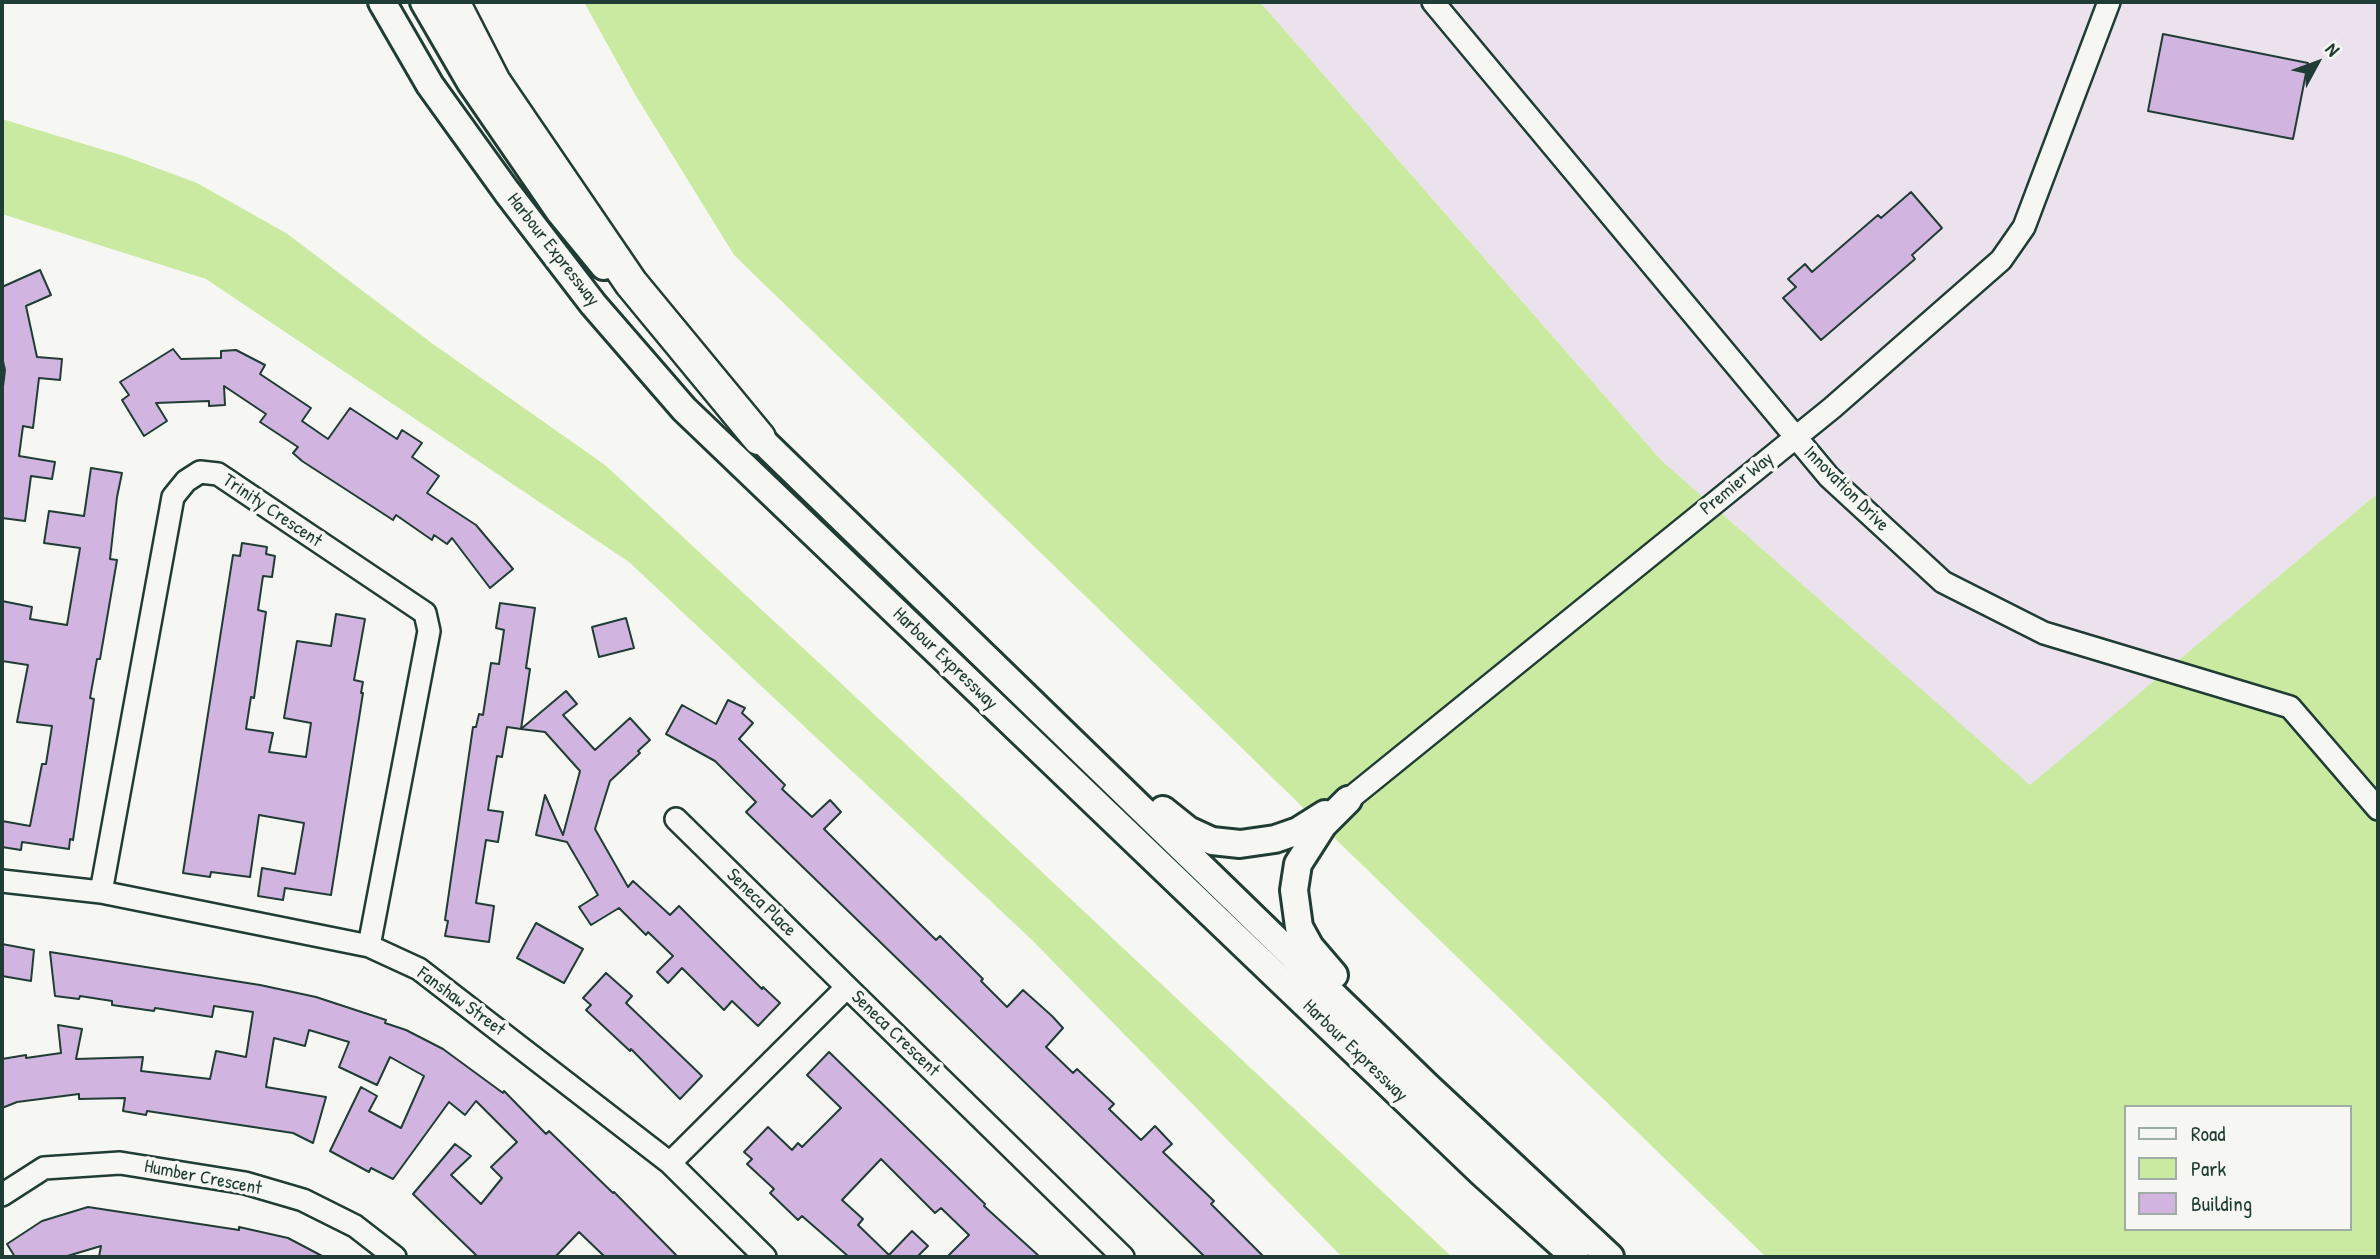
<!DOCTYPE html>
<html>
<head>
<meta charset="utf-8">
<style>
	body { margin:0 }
	#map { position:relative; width:2380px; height:1259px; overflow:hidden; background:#f6f6f2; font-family:"Patrick Hand",sans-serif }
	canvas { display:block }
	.frame { position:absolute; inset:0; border:4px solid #1f3d34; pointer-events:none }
	.legend { position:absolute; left:2124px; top:1105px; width:228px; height:126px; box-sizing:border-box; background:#f6f6f2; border:2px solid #a0aca6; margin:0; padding:9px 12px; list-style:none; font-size:21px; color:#1f3d34 }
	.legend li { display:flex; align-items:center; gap:14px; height:35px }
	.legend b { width:35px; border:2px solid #a0aca6 }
	.north { position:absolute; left:2282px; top:28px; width:70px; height:70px; -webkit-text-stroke:5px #f6f6f2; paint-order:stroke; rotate:49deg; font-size:19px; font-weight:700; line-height:28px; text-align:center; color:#1f3d34 }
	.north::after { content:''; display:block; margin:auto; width:24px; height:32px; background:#1f3d34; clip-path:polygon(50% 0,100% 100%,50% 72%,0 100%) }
</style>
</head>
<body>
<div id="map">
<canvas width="2380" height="1259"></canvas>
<div class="frame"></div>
<ul class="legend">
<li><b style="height:9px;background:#f6f6f2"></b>Road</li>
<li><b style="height:19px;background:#cbeaa1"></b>Park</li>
<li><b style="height:19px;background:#d2b4e1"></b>Building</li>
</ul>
<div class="north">N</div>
</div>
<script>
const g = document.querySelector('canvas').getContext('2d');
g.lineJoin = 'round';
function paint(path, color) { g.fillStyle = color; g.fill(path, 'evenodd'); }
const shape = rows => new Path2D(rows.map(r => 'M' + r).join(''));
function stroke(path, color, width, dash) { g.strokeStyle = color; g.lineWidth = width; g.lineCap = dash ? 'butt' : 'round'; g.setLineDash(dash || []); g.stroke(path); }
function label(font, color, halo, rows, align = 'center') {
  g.font = font + ' "Patrick Hand",sans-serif'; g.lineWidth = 7; g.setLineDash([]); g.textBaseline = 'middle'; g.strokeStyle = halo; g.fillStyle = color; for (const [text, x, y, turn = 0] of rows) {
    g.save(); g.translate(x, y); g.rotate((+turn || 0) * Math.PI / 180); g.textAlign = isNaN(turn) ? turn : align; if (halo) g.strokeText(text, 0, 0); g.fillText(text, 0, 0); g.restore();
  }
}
const built = shape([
	[1260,2,2378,2,2378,493,2030,786,1661,460]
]);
const green = shape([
	[584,2,1260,2,1661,460,2030,785,2378,493,2378,1257,1766,1257,734,255,636,96],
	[2126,1107,2350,1107,2350,1229,2126,1229],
	[2,119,127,157,197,183,286,233,433,344,605,465,830,673,1452,1257,1342,1257,1032,940,629,562,206,279,2,214]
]);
const building = shape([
	[2163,34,2308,63,2293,139,2148,111,2163,34],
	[1911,192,1942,228,1912,255,1915,259,1821,340,1783,298,1796,287,1788,279,1805,264,1812,272,1878,215,1881,218,1911,192],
	[40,270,51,295,26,306,37,357,62,359,60,380,39,378,33,428,23,426,19,456,55,462,52,479,31,476,25,521,2,518,2,395,5,370,2,357,2,287,40,270],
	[173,349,181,359,221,358,221,351,236,350,265,365,260,374,311,408,302,421,328,439,350,408,397,439,402,430,422,443,412,457,439,476,427,493,476,525,513,569,490,588,452,538,447,544,434,535,432,540,396,515,393,520,302,461,293,453,298,447,260,422,266,414,224,386,225,405,209,406,209,401,156,403,167,421,144,436,122,400,129,395,120,382,173,349],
	[91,468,122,473,117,497,110,559,117,560,100,659,97,659,90,698,94,699,73,840,70,839,69,849,22,842,21,850,2,847,2,821,30,826,42,764,46,764,52,726,17,722,28,665,2,661,2,601,32,607,30,619,67,625,80,548,44,543,49,511,84,516,91,468],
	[242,543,267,547,266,554,275,556,272,577,263,576,258,610,266,612,254,698,251,697,246,729,273,733,269,752,306,757,311,723,284,718,297,641,331,646,336,614,365,619,354,680,363,682,361,693,363,693,331,895,285,888,283,900,258,896,262,868,295,874,304,823,259,815,250,877,211,872,210,877,183,873,233,555,240,556,242,543],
	[500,603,535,608,526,668,530,669,521,729,507,727,502,757,497,756,488,810,503,812,498,842,486,840,476,903,494,906,489,942,445,936,448,921,445,920,473,727,476,727,479,714,483,715,491,663,499,664,504,630,496,628,500,603],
	[626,618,634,648,599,657,592,627,626,618],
	[566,691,577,704,563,715,595,750,630,718,650,740,638,751,640,753,610,781,595,829,628,887,633,881,670,915,679,906,762,989,763,987,780,1003,758,1026,732,1001,724,1010,682,968,668,983,657,972,673,956,648,932,646,935,619,908,591,925,579,907,598,895,567,842,536,835,545,795,563,835,580,771,545,732,521,729,566,691],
	[728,700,745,708,742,713,753,723,739,739,785,785,782,789,812,817,830,800,841,812,824,829,936,940,940,936,983,979,981,981,1007,1007,1023,990,1052,1016,1063,1028,1046,1047,1073,1073,1077,1069,1114,1104,1109,1109,1141,1140,1155,1126,1172,1144,1163,1152,1214,1201,1211,1204,1264,1257,1205,1257,746,812,756,802,715,761,666,734,682,705,716,724,728,700],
	[536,923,583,949,564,983,517,958,536,923],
	[2,944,34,950,31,981,2,976,2,944],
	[50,952,260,985,316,997,386,1020,385,1023,406,1030,443,1049,503,1093,504,1091,546,1134,549,1131,613,1193,614,1192,678,1257,605,1257,579,1232,555,1257,478,1257,413,1194,455,1144,471,1156,451,1175,481,1204,502,1178,491,1167,517,1142,476,1101,465,1115,449,1102,393,1179,371,1168,369,1172,330,1151,361,1087,377,1096,369,1111,401,1128,424,1076,390,1057,377,1085,339,1067,349,1042,309,1030,305,1046,274,1038,266,1087,326,1097,313,1143,293,1133,147,1111,146,1115,123,1111,125,1098,79,1099,79,1094,17,1102,2,1108,2,1059,26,1055,26,1058,61,1053,58,1025,82,1029,76,1059,143,1057,141,1071,210,1079,216,1051,246,1057,253,1012,214,1006,212,1017,155,1008,154,1011,112,1005,112,1001,80,996,79,999,55,996,50,952],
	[606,973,632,996,626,1003,702,1076,680,1099,631,1049,630,1051,586,1010,591,1005,583,998,606,973],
	[829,1052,985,1204,984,1206,1040,1257,947,1257,969,1235,941,1208,935,1213,881,1159,842,1200,863,1219,858,1225,889,1255,912,1231,928,1246,917,1257,849,1257,802,1216,798,1220,770,1193,774,1189,747,1164,752,1159,744,1152,768,1127,792,1150,798,1143,802,1147,841,1108,807,1075,829,1052],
	[88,1207,239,1230,239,1227,288,1238,324,1257,99,1257,101,1246,64,1257,15,1257,7,1244,42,1221,88,1207]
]);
const minor = shape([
	[1433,2,1829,477,1943,582,2044,633,2290,707,2378,809],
	[1348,800,1832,408,2001,260,2024,227,2109,2],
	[676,819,847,987],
	[2,881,101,892,369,946,419,969,670,1163,765,1257],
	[101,892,173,497,186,481,200,472,218,474,425,613,429,631,369,946],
	[670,1163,847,987,1123,1257],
	[2,1195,44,1168,120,1163,245,1183,303,1200,355,1226,395,1257]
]);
const major = shape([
	[382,2,430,85,507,192,593,304,684,409,1482,1173,1575,1257],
	[424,2,471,83,559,211,604,266],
	[744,423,1427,1086,1610,1257],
	[1163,810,1188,830,1212,841,1240,844,1275,839,1298,831,1325,814],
	[1334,975,1310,947,1299,927,1294,890,1298,864,1323,825,1348,800]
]);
const highway = shape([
	[453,2,494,82,631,283,759,438]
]);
const streetNames = [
	["Harbour Expressway",553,250,52],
	["Premier Way",1737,484,-39],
	["Innovation Drive",1846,489,45],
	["Trinity Crescent",272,511,34],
	["Harbour Expressway",945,659,44],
	["Seneca Place",761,903,44],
	["Fanshaw Street",461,1002,36],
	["Seneca Crescent",895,1034,44],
	["Harbour Expressway",1355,1051,44],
	["Humber Crescent",203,1178,11]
];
paint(built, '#ebe2ed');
paint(green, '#cbeaa1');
paint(building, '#d2b4e1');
stroke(building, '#1f3d34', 2);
stroke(minor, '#1f3d34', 26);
stroke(major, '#1f3d34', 32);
stroke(highway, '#1f3d34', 37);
stroke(minor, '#f6f6f2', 21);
stroke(major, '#f6f6f2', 26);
stroke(highway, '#f6f6f2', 32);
label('19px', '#1f3d34', '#f6f6f2', streetNames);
</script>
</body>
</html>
